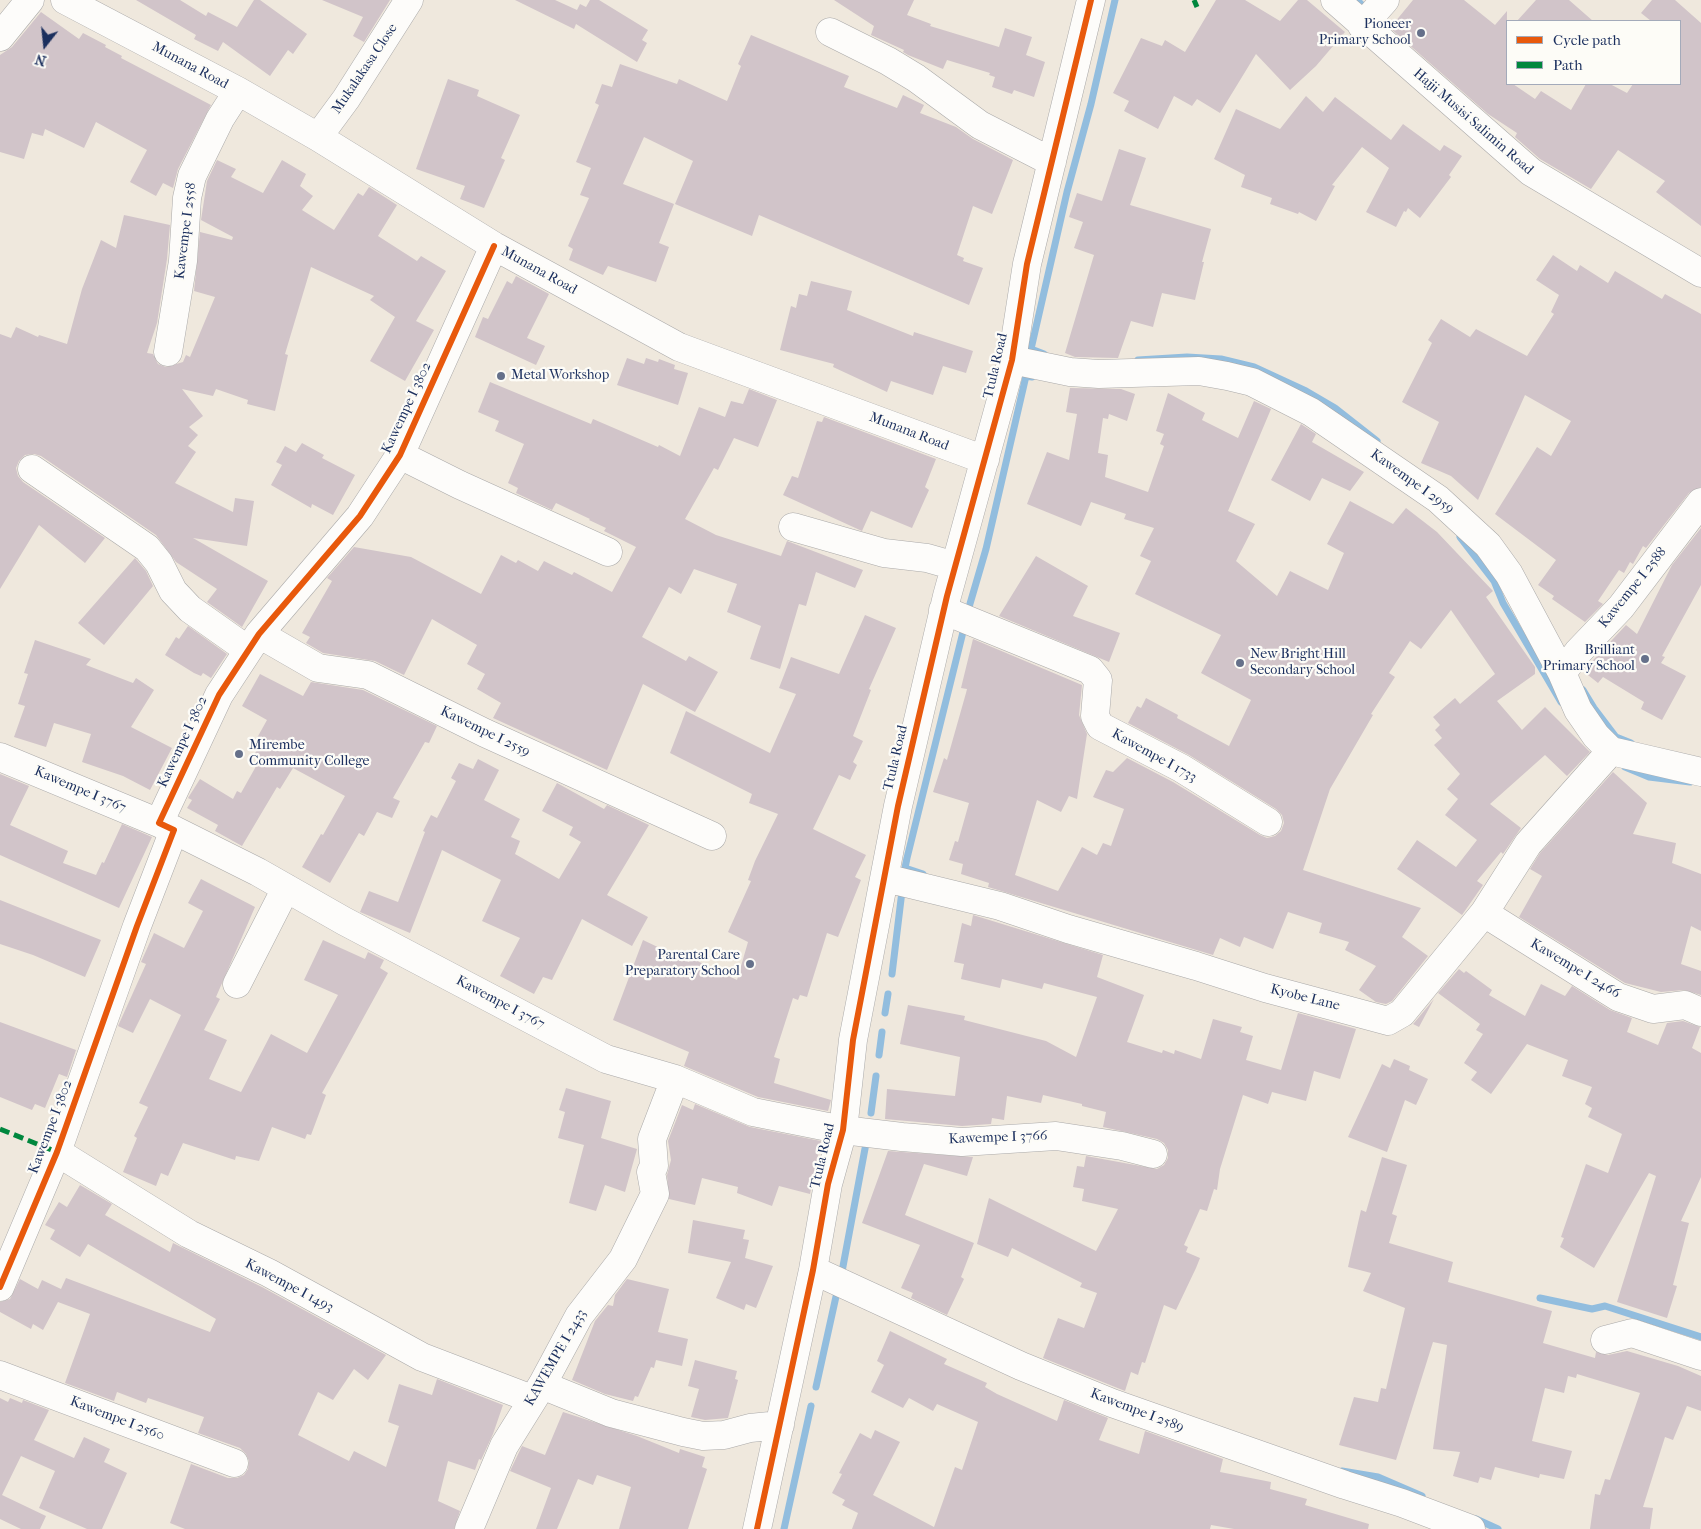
<!DOCTYPE html>
<html>
<head>
<meta charset="utf-8">
<style>
	body { margin:0 }
	#map { position:relative; width:1701px; height:1529px; overflow:hidden; background:#efe8dd; font-family:"IM FELL French Canon",serif }
	canvas { display:block }
	.legend { position:absolute; left:1506px; top:20px; width:175px; height:65px; box-sizing:border-box; background:#fdfcf7; border:1px solid #a3aaba; margin:0; padding:6px 9px; list-style:none; font-size:15px; color:#1b2f5e }
	.legend li { display:flex; align-items:center; gap:10px; height:25px }
	.legend b { width:25px; border:1px solid #a3aaba }
	.north { position:absolute; left:20px; top:20px; width:50px; height:50px; -webkit-text-stroke:4px #fdfcf7; paint-order:stroke; rotate:196deg; font-size:14px; font-weight:700; line-height:20px; text-align:center; color:#1b2f5e }
	.north::after { content:''; display:block; margin:auto; width:18px; height:22px; background:#1b2f5e; clip-path:polygon(50% 0,100% 100%,50% 72%,0 100%) }
</style>
</head>
<body>
<div id="map">
<canvas width="1701" height="1529"></canvas>
<ul class="legend">
<li><b style="height:6px;background:#e8590c"></b>Cycle path</li>
<li><b style="height:6px;background:#00873e"></b>Path</li>
</ul>
<div class="north">N</div>
</div>
<script>
const g = document.querySelector('canvas').getContext('2d');
g.lineJoin = 'round';
const shape = rows => new Path2D(rows.map(r => 'M' + r).join(''));
function stroke(path, color, width, dash) { g.strokeStyle = color; g.lineWidth = width; g.lineCap = dash ? 'butt' : 'round'; g.setLineDash(dash || []); g.stroke(path); }
function paint(path, color) { g.fillStyle = color; g.fill(path, 'evenodd'); }
function label(font, color, halo, rows, align = 'center') {
  g.font = font + ' "IM FELL French Canon",serif'; g.lineWidth = 4.5; g.setLineDash([]); g.textBaseline = 'middle'; g.strokeStyle = halo; g.fillStyle = color; for (const [text, x, y, turn = 0] of rows) {
    g.save(); g.translate(x, y); g.rotate((+turn || 0) * Math.PI / 180); g.textAlign = isNaN(turn) ? turn : align; if (halo) g.strokeText(text, 0, 0); g.fillText(text, 0, 0); g.restore();
  }
}
const stream = shape([
	[1357,0,1368,11],
	[1044,354,1031,349,1067,192,1091,104,1115,0],
	[1138,360,1187,357,1221,359,1254,367,1306,391,1335,408,1377,441],
	[1460,537,1494,581,1503,603,1561,702],
	[967,614,986,549,1026,376,1032,377],
	[1583,690,1594,708,1616,737,1631,743],
	[1625,767,1649,777,1690,782],
	[923,874,905,868,907,858,965,624],
	[892,974,902,891],
	[885,1013,888,994],
	[879,1055,882,1032],
	[871,1113,876,1076],
	[841,1277,867,1138],
	[1540,1298,1592,1309,1605,1306,1701,1337],
	[816,1387,837,1292,841,1294],
	[1342,1471,1378,1477,1422,1496],
	[1476,1519,1498,1529],
	[784,1529,811,1406]
]);
const building = shape([
	[136,0,180,0,206,16,208,12,237,27,254,0,260,0,307,34,293,54,288,50,270,76,223,42,218,51,194,39,196,35],
	[322,0,390,0,364,42,353,36,363,17],
	[515,0,555,0,577,10,580,4,586,7,590,0,599,0,648,30,642,40,647,43,637,62,576,24,574,29],
	[834,0,914,0,907,15,931,24,930,26,999,47,1005,28,1032,37,1026,55,1045,62,1034,97,1014,90,1012,94,992,87,995,77,989,75,990,73,947,60,943,69,908,55,903,52,904,50,871,35,874,26],
	[1216,0,1245,0,1280,21,1298,0,1307,0,1345,32,1316,66,1290,90,1256,54,1220,113,1197,99,1192,106,1174,96,1158,129,1124,111,1129,101,1113,93,1141,38,1162,46,1165,40,1185,52],
	[1413,0,1464,0,1495,25,1507,11,1507,84,1513,84,1535,99,1541,91,1571,110,1586,84,1610,84,1627,93,1633,84,1680,84,1680,21,1651,21,1641,13,1652,0,1675,0,1701,23,1701,226,1656,192,1665,181,1618,150,1591,189,1540,159,1515,137,1517,133,1488,114,1390,28],
	[1536,0,1569,0,1593,21,1517,21],
	[41,12,79,39,83,33,106,45,105,47,122,56,121,58,211,105,178,169,173,188,163,183,156,196,130,182,147,150,96,122,84,148,45,129,43,136,32,133,24,159,0,152,0,55,12,47],
	[751,35,849,76,844,87,897,108,903,95,924,105,920,113,956,127,973,139,1013,160,992,214,973,206,957,255,964,258,963,261,983,268,969,305,759,215,752,236,675,204,693,161,644,137,623,184,674,204,659,243,669,247,656,282,608,266,603,275,569,260,573,249,568,246,589,198,580,195,591,168,576,162,599,105,595,103,602,84,612,87,620,64,677,84,679,79,727,101,741,66,738,64],
	[448,79,479,90,477,96,520,115,501,158,505,160,484,208,460,199,465,186,416,169],
	[1306,96,1323,112,1335,97,1391,140,1403,124,1440,151,1444,145,1462,156,1449,175,1451,177,1420,218,1408,208,1406,212,1404,211,1396,227,1366,212,1389,168,1362,147,1332,185,1335,186,1316,221,1299,212,1298,214,1270,204,1272,198,1241,187,1245,175,1214,159,1236,109,1280,129],
	[1119,149,1146,158,1130,205,1211,229,1202,262,1204,262,1195,300,1162,293,1153,327,1131,321,1118,358,1075,357,1065,353,1094,255,1074,248,1083,222,1069,217,1077,193,1102,201],
	[217,160,236,169,231,177,263,193,282,160,306,174,300,186,313,196,302,210,334,230,358,193,363,196,369,187,397,205,378,236,417,261,421,256,446,271,416,321,434,330,405,381,370,361,395,317,370,300,374,296,311,267,285,354,288,355,275,411,247,404,248,400,216,389,213,396,182,389,203,416,189,427,198,435,188,446,196,452,175,483,233,512,235,498,254,501,247,546,193,538,268,581,242,627,207,602,217,589,176,562,156,535,41,456,34,454,25,455,19,461,16,468,18,476,23,482,105,538,85,563,39,525,0,589,0,334,11,338,16,327,38,337,39,335,67,344,82,289,101,240,116,248,124,215,170,225,167,259,157,323,147,353,153,354,158,364,166,367,183,362,186,355,190,357,215,297,194,291,200,232,232,240,233,237,201,220,207,181],
	[1553,255,1577,271,1580,265,1608,283,1615,271,1662,299,1665,294,1701,314,1701,487,1689,493,1646,548,1643,546,1633,564,1630,562,1624,573,1619,570,1598,601,1603,604,1585,622,1552,599,1554,596,1538,585,1556,560,1495,514,1537,447,1551,456,1571,421,1525,395,1478,500,1451,476,1421,463,1439,422,1402,402,1432,343,1428,340,1441,319,1470,337,1476,329,1527,356,1554,314,1551,312,1559,295,1536,280],
	[516,276,549,294,527,338,545,346,536,365,475,337,483,317,488,319,507,281,512,284],
	[811,281,852,291,847,310,913,336,914,332,973,351,966,373,943,366,933,395,891,381,887,392,833,367,834,364,780,350,791,306,796,308,799,294,807,296],
	[627,358,644,364,646,358,658,362,659,359,675,365,674,369,688,373,678,405,617,385],
	[490,382,591,424,593,419,658,447,659,445,680,456,699,407,725,417,731,401,743,404,749,389,777,400,758,447,734,438,718,470,714,468,685,519,716,535,781,556,787,541,863,570,855,588,816,572,806,606,799,604,780,669,750,659,761,626,727,612,737,584,694,569,681,594,669,587,642,637,686,661,689,656,718,672,695,712,643,684,607,770,493,718,501,703,477,689,485,674,467,664,477,645,432,619,404,675,375,661,323,653,306,643,310,637,302,633,332,581,327,578,354,547,411,557,481,594,501,555,516,563,518,560,538,571,544,561,572,575,574,572,612,592,636,547,604,531,606,528,589,520,590,519,556,503,552,510,516,493,518,488,508,483,524,444,495,431,499,421,478,412],
	[1070,388,1121,389,1135,394,1127,421,1109,414,1108,419,1103,418,1098,453,1108,455,1105,477,1148,492,1164,446,1160,444,1164,434,1156,431,1168,393,1205,413,1202,420,1238,438,1254,401,1271,409,1228,511,1255,524,1236,561,1277,596,1290,571,1328,590,1344,553,1327,544,1350,501,1393,524,1406,508,1437,532,1493,591,1486,597,1535,667,1535,674,1497,701,1522,730,1545,707,1590,752,1567,776,1545,755,1490,804,1521,828,1503,854,1501,852,1477,881,1483,885,1462,915,1397,869,1417,840,1456,867,1477,840,1445,815,1458,799,1447,789,1460,774,1434,745,1442,738,1435,730,1440,725,1433,717,1455,698,1460,704,1495,674,1451,610,1421,649,1410,641,1389,673,1395,677,1371,714,1373,715,1330,789,1303,870,1421,908,1402,937,1428,956,1392,1001,1386,1004,1376,1002,1359,990,1376,966,1345,950,1349,942,1319,933,1322,923,1288,912,1273,949,1244,937,1240,947,1220,938,1213,955,988,887,989,883,961,874,963,864,949,860,955,841,958,842,969,803,933,792,944,758,947,760,966,693,967,689,961,688,973,639,1082,685,1079,715,1087,734,1077,799,1069,796,1061,812,1037,800,1015,875,1058,891,1082,847,1097,855,1103,843,1111,846,1124,809,1093,797,1106,770,1113,772,1127,758,1173,782,1260,835,1267,838,1275,836,1281,831,1284,823,1282,815,1276,809,1189,755,1128,723,1137,706,1141,708,1146,698,1178,715,1177,718,1229,746,1251,700,1201,673,1221,635,1135,594,1151,561,1140,556,1154,528,1124,519,1126,514,1091,502,1081,526,1027,504,1047,452,1069,460,1077,414,1066,412],
	[824,417,936,459,925,487,929,490,912,528,871,511,862,531,783,495,792,476,798,478,817,421,822,422],
	[1301,424,1316,434,1312,442,1364,472,1350,491,1322,478,1310,501,1271,480],
	[302,443,324,455,322,458,355,475,333,515,312,504,311,508,271,485,282,465,276,462,285,446,296,452],
	[1701,528,1701,585,1662,656,1665,657,1661,663,1686,676,1662,720,1641,709,1644,702,1603,677,1598,683,1583,671,1626,625,1637,634,1672,565],
	[1036,556,1088,586,1073,616,1120,633,1109,662,999,616],
	[135,558,146,571,153,586,104,645,78,623],
	[865,615,896,628,869,689,871,690,853,736,863,741,853,762,857,765,850,780,839,775,813,829,866,855,855,877,861,880,838,937,827,933,807,997,800,995,798,1000,793,998,774,1057,780,1059,774,1083,831,1100,828,1111,758,1097,684,1066,689,1052,613,1020,643,940,689,962,691,958,737,980,748,942,728,932,751,881,748,880,755,861,778,814,749,803,752,794,670,753,686,711,770,753,796,694,779,688,791,657,839,674],
	[188,626,227,654,211,678,203,673,201,676,194,673,165,655,176,637,179,639],
	[35,640,91,659,86,665,133,683,136,678,154,690,131,727,172,748,150,790,123,776,82,762,91,734,54,723,46,747,14,737,25,706,18,704,28,674,24,673],
	[260,674,303,696,311,682,363,690,437,726,429,743,425,742,393,798,400,801,392,818,377,812,364,836,359,833,330,883,302,867,321,834,323,835,345,796,293,768,280,789,277,787,242,846,215,831,218,825,187,808,192,800,188,798,200,779,233,799,237,791,241,793,259,761,253,757,257,750,252,747,267,720,242,706],
	[478,759,499,770,484,800,520,819,511,837,520,841,515,854,559,879,581,842,569,835,573,827,542,811,557,783,604,809,607,805,649,825,607,895,648,917,632,946,582,919,552,980,543,977,534,994,500,976,520,938,482,921,501,880,442,850,410,933,360,912,369,891,398,902,425,832,423,831,431,815,437,818,456,781,451,778,459,763,473,769],
	[1613,772,1647,803,1633,834,1676,843,1672,863,1701,874,1701,931,1691,926,1681,964,1701,971,1701,995,1684,990,1661,992,1625,983,1519,917,1542,876,1530,869,1540,853],
	[0,774,29,786,10,825,68,851,63,863,96,875,102,862,104,863,122,824,152,837,119,908,0,855],
	[201,879,255,907,216,997,220,999,204,1030,227,1040,209,1079,241,1092,271,1034,307,1053,338,995,304,980,323,940,365,959,368,952,384,960,380,968,388,973,322,1093,326,1095,311,1135,307,1134,305,1139,272,1127,259,1161,236,1156,235,1160,183,1143,168,1176,161,1173,156,1186,123,1172,137,1138,134,1136,148,1107,139,1103,181,1015,150,999,133,1033,118,1026,146,964,141,962,154,933,184,948,203,911,188,903],
	[0,900,101,940,85,977,33,955,0,944],
	[973,915,1103,955,1097,977,1144,995,1127,1042,1162,1053,1163,1050,1174,1054,1175,1050,1201,1059,1213,1019,1242,1027,1240,1032,1253,1036,1246,1060,1281,1070,1298,1013,1356,1029,1340,1079,1314,1071,1306,1101,1272,1092,1268,1104,1243,1095,1220,1169,1217,1190,1214,1189,1207,1211,1200,1209,1184,1245,1188,1247,1186,1252,1200,1258,1196,1268,1176,1310,1164,1305,1145,1363,1142,1362,1138,1375,1131,1372,1125,1391,1043,1358,1058,1318,1084,1328,1097,1293,1080,1287,1082,1283,1012,1248,1008,1257,977,1244,989,1198,1096,1251,1118,1209,1082,1201,1084,1189,1073,1187,1077,1166,1084,1167,1086,1156,1157,1169,1164,1165,1168,1158,1168,1150,1164,1143,1157,1139,1103,1127,1106,1112,1082,1106,1082,1104,1043,1095,1041,1103,1007,1096,1004,1120,992,1118,991,1124,962,1126,885,1119,887,1089,955,1096,960,1057,900,1044,908,1005,965,1016,964,1020,1046,1041,1076,1057,1097,997,1044,983,1042,989,1002,979,1000,988,961,979,964,964,954,962,962,923,971,926],
	[1459,969,1464,973,1466,971,1492,990,1489,995,1525,1016,1541,984,1565,996,1572,986,1610,1010,1632,1018,1627,1032,1658,1045,1667,1023,1683,1021,1700,1027,1692,1048,1701,1053,1701,1177,1681,1221,1689,1223,1673,1285,1677,1286,1667,1318,1617,1302,1656,1176,1649,1173,1594,1268,1560,1247,1564,1238,1561,1237,1586,1164,1608,1173,1622,1134,1588,1117,1592,1108,1585,1104,1592,1087,1562,1076,1568,1060,1527,1044,1491,1094,1471,1080,1477,1072,1464,1063,1483,1034,1476,1030,1480,1024,1438,993],
	[1434,999,1419,1027,1413,1024,1414,1023],
	[0,1022,76,1050,67,1077,59,1074,45,1108,35,1104,32,1110,0,1097],
	[1394,1059,1410,1066,1409,1070,1428,1079,1416,1105,1405,1100,1387,1152,1348,1137,1382,1064,1390,1068],
	[566,1088,611,1101,601,1138,637,1149,625,1192,605,1185,596,1211,569,1203,584,1145,558,1138,565,1112,559,1110],
	[695,1104,750,1127,821,1141,810,1194,779,1186,772,1206,737,1193,738,1187,702,1178,695,1205,669,1199,667,1175,671,1160,668,1141,682,1105,693,1110],
	[888,1151,973,1157,967,1176,924,1164,905,1215,974,1243,961,1277,964,1279,947,1315,911,1298,913,1293,901,1288,920,1245,862,1223],
	[1382,1157,1407,1165,1392,1214,1397,1216,1389,1243,1453,1262,1448,1282,1552,1311,1543,1343,1595,1358,1596,1352,1608,1355,1627,1351,1678,1366,1701,1376,1701,1411,1687,1406,1673,1440,1665,1437,1643,1507,1653,1508,1650,1529,1590,1529,1595,1494,1600,1495,1605,1479,1610,1480,1640,1393,1577,1374,1576,1378,1568,1376,1564,1393,1545,1388,1532,1441,1572,1451,1564,1479,1540,1474,1539,1478,1495,1467,1491,1480,1480,1477,1478,1483,1453,1476,1460,1452,1433,1449,1447,1345,1433,1342,1396,1460,1339,1445,1354,1397,1378,1402,1381,1388,1386,1389,1405,1308,1363,1291,1371,1273,1348,1267,1361,1210,1366,1212],
	[80,1185,112,1204,105,1215,170,1252,173,1243,262,1287,386,1355,368,1380,354,1369,333,1400,318,1392,298,1435,349,1461,354,1451,386,1467,399,1426,388,1422,399,1384,432,1395,437,1379,503,1405,493,1434,481,1460,479,1459,475,1470,448,1461,438,1501,460,1511,454,1529,185,1529,170,1523,191,1464,228,1478,237,1478,244,1475,248,1469,249,1461,246,1454,240,1448,198,1433,204,1417,148,1398,146,1403,117,1392,114,1401,65,1383,90,1314,58,1302,43,1330,33,1324,31,1329,0,1312,0,1302,10,1299,20,1279,38,1289,42,1280,61,1289,66,1278,210,1332,216,1319,88,1244,80,1257,50,1239,55,1230,45,1225,59,1202,67,1207],
	[693,1220,745,1230,743,1239,749,1240,745,1258,773,1266,756,1308,746,1304,744,1310,716,1298,731,1262,688,1253],
	[627,1279,669,1289,658,1332,688,1339,682,1366,656,1360,654,1368,651,1367,638,1397,635,1396,633,1401,605,1394,572,1380,595,1321,608,1305,613,1306,615,1295],
	[890,1331,947,1359,944,1364,987,1383,985,1387,997,1394,1057,1421,1064,1400,1108,1418,1099,1440,1139,1454,1145,1431,1223,1459,1220,1472,1271,1482,1270,1489,1307,1499,1305,1505,1369,1524,1368,1529,1234,1529,1211,1525,1210,1529,852,1529,858,1513,842,1505,845,1500,832,1493,842,1474,839,1473,860,1433,871,1439,875,1430,900,1442,873,1495,934,1527,955,1467,962,1470,978,1422,937,1404,933,1411,909,1398,903,1408,871,1392,884,1365,877,1361],
	[695,1360,737,1371,735,1379,738,1380,728,1418,705,1420,691,1417,699,1389,688,1386],
	[0,1398,8,1402,10,1398,22,1403,23,1400,49,1410,34,1440,74,1458,84,1437,110,1449,104,1462,127,1473,102,1529,87,1529,39,1508,55,1471,21,1456,2,1495,46,1516,40,1529,21,1529,0,1519],
	[563,1412,637,1436,679,1453,680,1449,705,1457,702,1467,707,1469,688,1529,619,1529,631,1487,597,1475,593,1485,578,1479,557,1529,536,1529,551,1488,510,1471,522,1446,545,1455]
]);
const minor = shape([
	[65,0,238,91,318,137,494,246,679,347,985,460],
	[1335,0,1531,172,1701,273],
	[1362,26,1385,0],
	[830,32,888,61,916,78,980,125,1052,162],
	[0,37,30,0],
	[318,137,346,99,409,0],
	[168,352,183,261,187,198,192,176,220,119,238,91],
	[1012,360,1070,372,1099,374,1199,371,1227,376,1252,382,1311,412,1438,499,1488,545,1509,574,1562,673,1578,710,1596,736,1611,751,1701,772],
	[400,455,460,485,608,552],
	[32,469,147,548,159,563,173,591,190,609,248,650],
	[793,527,884,553,927,558,955,566],
	[943,610,1090,670,1098,680,1095,716,1100,726,1181,768,1268,822],
	[259,634,318,668,368,675,485,733,712,836],
	[1562,673,1578,652,1621,607,1701,502],
	[0,757,159,823],
	[174,830,258,872,344,921,606,1059,675,1079,753,1112,843,1130,902,1137,962,1142,1056,1136,1122,1146,1153,1154],
	[885,878,1000,906,1068,929,1196,966,1265,988,1388,1021,1402,1013,1484,913,1528,844,1611,751],
	[1484,913,1618,997,1653,1009,1685,1005,1701,1012],
	[237,984,286,888],
	[57,1152,189,1234,269,1273,422,1357,532,1399],
	[813,1270,1021,1366,1112,1403,1345,1485,1402,1503,1471,1529],
	[0,1287,57,1152,137,926,174,830,159,823,219,695,259,634,360,516,400,455,494,246],
	[1605,1340,1632,1333,1701,1356],
	[0,1375,234,1463],
	[542,1385,611,1413,683,1432,703,1436,724,1435,750,1428,780,1425],
	[469,1529,504,1446,542,1385,579,1316,623,1259,655,1194,651,1172,654,1166,652,1139,675,1079],
	[757,1529,813,1270,828,1184,843,1130,853,1040,898,806,947,596,1012,360,1027,264,1091,0]
]);
const quiet = shape([
	[1194,0,1197,7],
	[0,1129,57,1152]
]);
const cycleway = shape([
	[0,1287,57,1152,137,926,174,830,159,823,219,695,259,634,360,516,400,455,494,246],
	[757,1529,813,1270,828,1184,843,1130,853,1040,898,806,947,596,1012,360,1027,264,1091,0]
]);
const markers = [
	[1421,33,5,"#65708a"],
	[501,376,5,"#65708a"],
	[1645,659,5,"#65708a"],
	[1240,663,5,"#65708a"],
	[239,754,5,"#65708a"],
	[750,964,5,"#65708a"]
];
const poiNames = [
	["Pioneer",1411,25],
	["Primary School",1411,41],
	["Metal Workshop",511,376,"left"],
	["Brilliant",1635,651],
	["Primary School",1635,667],
	["New Bright Hill",1250,655,"left"],
	["Secondary School",1250,671,"left"],
	["Mirembe",249,746,"left"],
	["Community College",249,762,"left"],
	["Parental Care",740,956],
	["Preparatory School",740,972]
];
const streetNames = [
	["Munana Road",190,66,28],
	["Mukalakasa Close",365,69,-56],
	["Hajji Musisi Salimin Road",1473,122,41],
	["Kawempe I 2558",186,231,-83],
	["Munana Road",539,271,29],
	["Ttula Road",996,366,-77],
	["Kawempe I 3802",407,408,-65],
	["Munana Road",909,432,21],
	["Kawempe I 2959",1412,482,36],
	["Kawempe I 2588",1633,588,-51],
	["Kawempe I 2559",485,732,26],
	["Kawempe I 3802",183,742,-65],
	["Kawempe I 1733",1154,756,29],
	["Ttula Road",896,758,-77],
	["Kawempe I 3767",80,790,23],
	["Kawempe I 2466",1575,969,31],
	["Kyobe Lane",1305,998,14],
	["Kawempe I 3767",500,1003,28],
	["Kawempe I 3802",51,1127,-69],
	["Kawempe I 3766",998,1138,-2],
	["Ttula Road",823,1156,-77],
	["Kawempe I 1493",289,1286,28],
	["KAWEMPE I 2433",556,1358,-60],
	["Kawempe I 2589",1137,1411,21],
	["Kawempe I 2560",117,1419,21]
];
stroke(stream, '#92bdde', 7);
paint(building, '#d1c4c9');
stroke(minor, '#aaa9a9', 29);
stroke(minor, '#fdfcfa', 28);
stroke(quiet, '#00873e', 5, [10, 5]);
stroke(cycleway, '#e8590c', 6);
for (const [x, y, r, color] of markers) { const dot = new Path2D(); dot.arc(x, y, r, 0, 2 * Math.PI); g.fillStyle = color; g.fill(dot); stroke(dot, '#fdfcf7', 2); }
label('14px', '#1b2f5e', '#fdfcf7', poiNames, 'right');
label('14px', '#1b2f5e', '#fdfcf7', streetNames);
</script>
</body>
</html>
